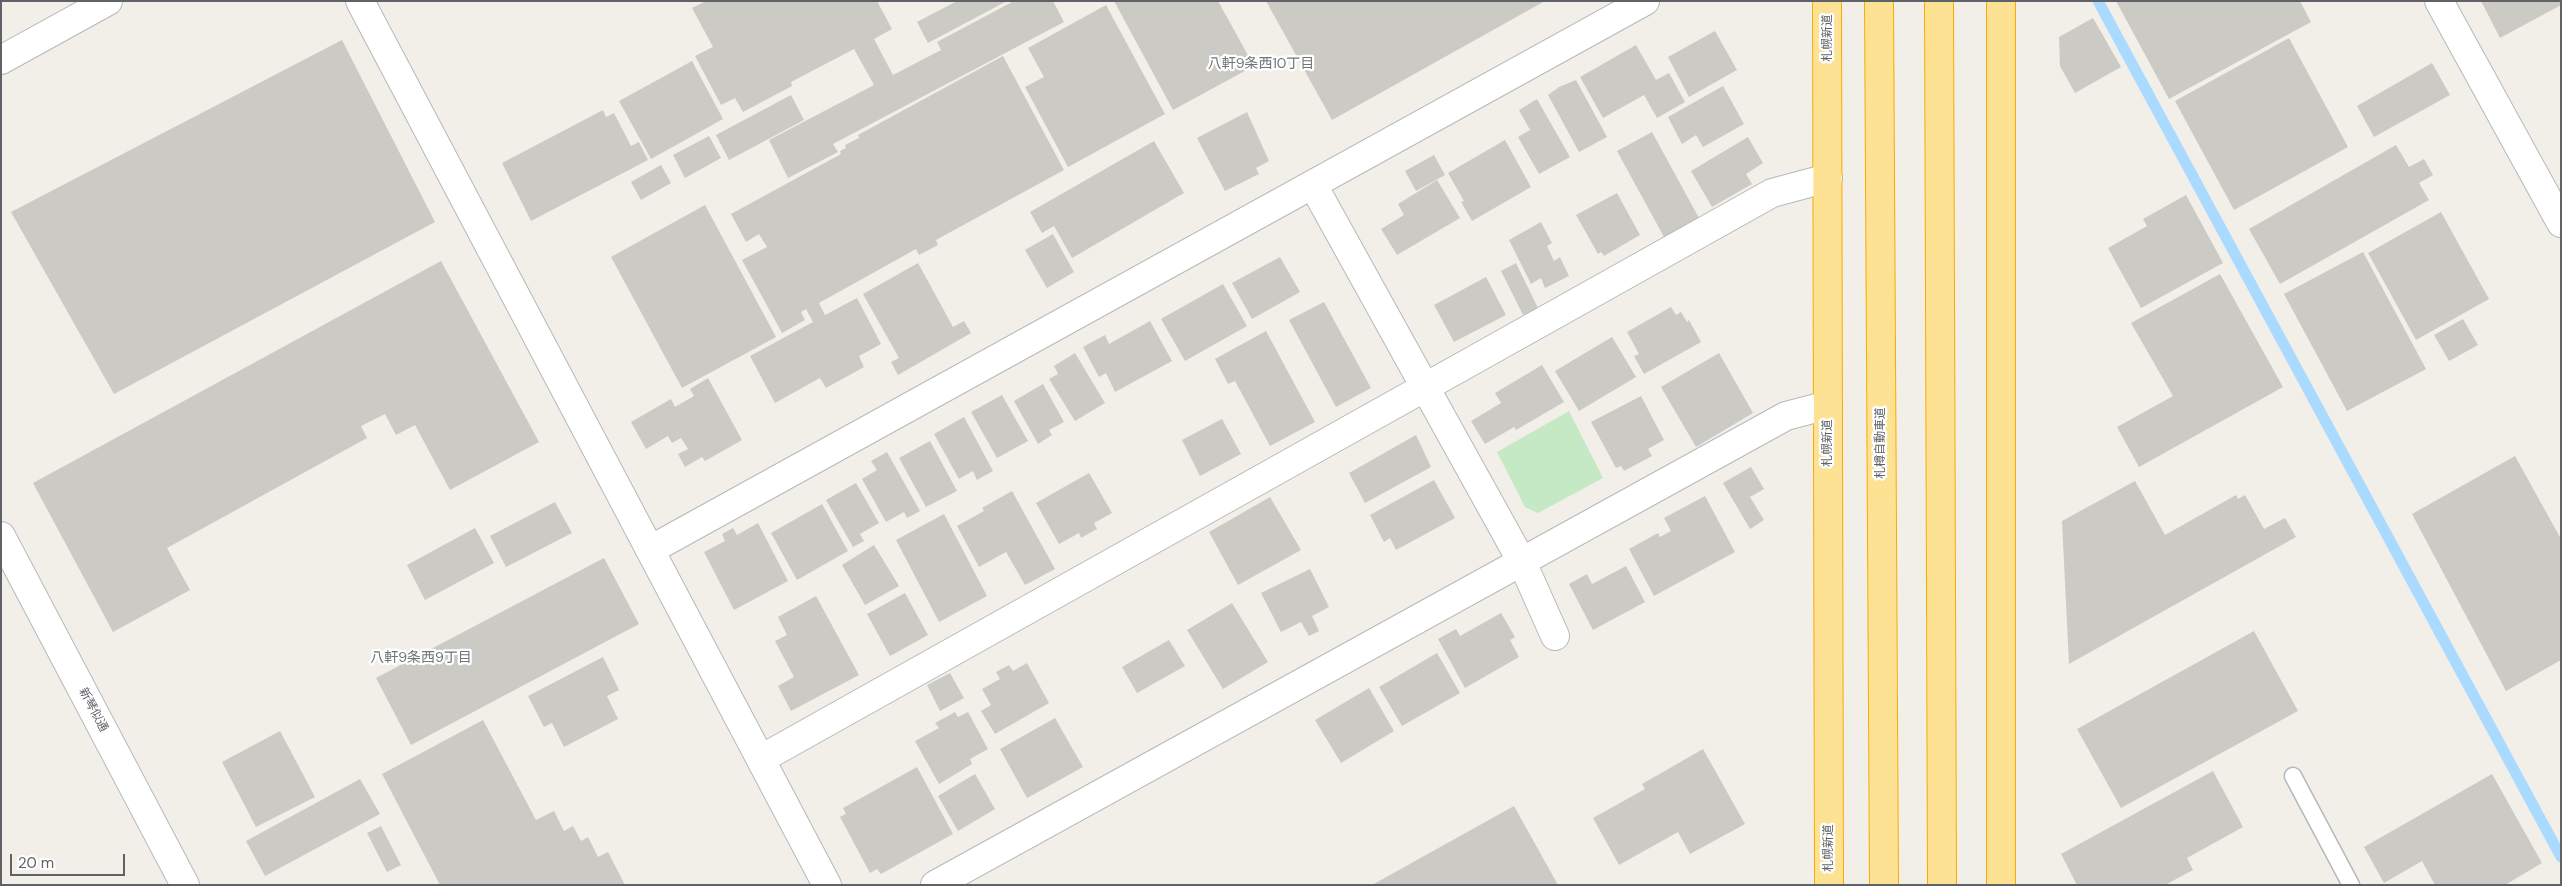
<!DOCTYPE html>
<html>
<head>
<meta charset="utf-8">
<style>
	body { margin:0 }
	#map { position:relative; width:2562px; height:886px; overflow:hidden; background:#f1efe8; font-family:"DM Sans",sans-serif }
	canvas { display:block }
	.frame { position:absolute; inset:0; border:2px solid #5f6368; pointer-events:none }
	.scale { position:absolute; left:10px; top:854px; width:115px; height:22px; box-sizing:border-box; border:2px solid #5f6368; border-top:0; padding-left:6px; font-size:15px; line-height:18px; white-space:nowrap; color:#5f6368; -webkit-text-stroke:4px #fff; paint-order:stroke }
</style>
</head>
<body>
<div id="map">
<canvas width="2562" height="886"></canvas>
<div class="frame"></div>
<div class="scale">20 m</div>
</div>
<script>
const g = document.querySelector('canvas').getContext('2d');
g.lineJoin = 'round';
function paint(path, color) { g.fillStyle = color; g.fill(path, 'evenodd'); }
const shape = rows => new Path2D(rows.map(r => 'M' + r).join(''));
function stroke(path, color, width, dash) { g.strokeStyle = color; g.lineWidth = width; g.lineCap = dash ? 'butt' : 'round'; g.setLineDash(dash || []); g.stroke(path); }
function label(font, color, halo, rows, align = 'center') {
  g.font = font + ' "DM Sans","Noto Sans JP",sans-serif'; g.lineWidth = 4.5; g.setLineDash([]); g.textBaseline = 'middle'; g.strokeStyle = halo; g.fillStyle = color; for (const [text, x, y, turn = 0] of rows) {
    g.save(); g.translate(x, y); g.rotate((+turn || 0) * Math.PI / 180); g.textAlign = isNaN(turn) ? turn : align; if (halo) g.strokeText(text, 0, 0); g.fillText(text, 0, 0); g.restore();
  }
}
const green = shape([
	[1569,411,1603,478,1538,513,1525,507,1497,452]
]);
const stream = shape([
	[2098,1,2561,857]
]);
const building = shape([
	[706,1,877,1,892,29,874,39,893,75,941,50,937,42,1014,1,1053,1,1064,22,833,144,838,152,788,178,769,140,874,85,854,49,791,82,792,86,743,112,735,98,721,105,695,56,713,47,692,8],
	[957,1,1007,1,928,43,917,22],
	[1114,1,1218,1,1254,66,1173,110],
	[1266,1,1545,1,1332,120],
	[2116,1,2300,1,2311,22,2169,99],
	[2481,1,2561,1,2561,5,2500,38],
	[1106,5,1165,114,1068,167,1025,87,1044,77,1028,48],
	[2093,18,2121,67,2075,93,2060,66,2059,37],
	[1715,31,1737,70,1689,97,1668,57],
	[2289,38,2348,147,2234,210,2175,101],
	[342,40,435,222,114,394,11,212],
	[1636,45,1656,80,1669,73,1685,102,1657,118,1644,95,1603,118,1580,77],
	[1003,56,1064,170,936,240,938,245,919,255,916,249,819,303,825,315,857,298,881,344,859,356,864,367,826,388,820,378,775,403,750,356,813,322,806,309,801,312,805,320,782,333,742,260,767,247,759,234,746,242,731,214,841,154,840,151,846,148,845,145,859,138,858,135],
	[692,61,723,119,651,159,619,101],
	[2432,63,2450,95,2374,137,2357,106],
	[1576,80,1607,137,1579,152,1548,95,1559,87],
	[1723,86,1744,124,1703,147,1696,135,1682,144,1668,117],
	[791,95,804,120,729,160,716,135],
	[1537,99,1570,157,1539,174,1518,137,1530,130,1519,110],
	[603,110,606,117,614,113,631,146,639,142,648,160,531,221,502,163],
	[1247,112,1269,161,1256,168,1259,174,1225,191,1197,138],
	[1652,132,1699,218,1664,237,1617,151],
	[709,136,721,158,685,178,673,155],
	[1748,137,1763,163,1746,174,1752,184,1712,207,1691,171],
	[1505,140,1531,187,1472,221,1461,202,1464,201,1448,173],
	[1154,141,1184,193,1072,258,1054,226,1042,233,1030,212],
	[2396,145,2409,167,2424,159,2433,175,2419,183,2429,200,2280,284,2249,229],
	[1434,155,1445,175,1416,191,1405,171],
	[661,165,671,183,641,200,631,182],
	[1437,180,1460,218,1397,255,1381,229,1404,215,1398,204],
	[1617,193,1640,235,1604,256,1601,252,1598,254,1576,215],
	[2186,195,2223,263,2141,308,2108,248,2147,226,2143,219],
	[705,205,776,337,682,388,611,257],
	[2441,212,2489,299,2416,340,2368,253],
	[1541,222,1552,243,1547,246,1554,261,1560,257,1569,276,1545,288,1541,278,1531,284,1509,240],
	[1053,234,1074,272,1047,288,1025,250],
	[2363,252,2426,369,2347,411,2284,294],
	[1280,257,1300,292,1252,319,1232,283],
	[441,261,539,442,450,490,415,425,396,435,385,414,361,426,367,438,167,548,190,590,113,632,33,483],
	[918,263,953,327,964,321,971,333,898,375,891,362,899,358,863,294],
	[1516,263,1538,308,1523,315,1501,271],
	[2220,274,2283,387,2139,467,2117,427,2173,396,2131,323],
	[1486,277,1506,315,1454,342,1434,305],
	[1223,284,1247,326,1185,361,1161,319],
	[1324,302,1371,388,1336,407,1289,320],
	[1671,307,1676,315,1681,312,1687,322,1689,320,1701,342,1644,374,1634,356,1639,354,1627,332],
	[2463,319,2478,345,2449,361,2434,335],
	[1150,321,1172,361,1115,392,1106,373,1099,377,1083,347,1105,335,1109,344],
	[1266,331,1315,422,1270,446,1235,381,1228,384,1215,359],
	[1612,337,1636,377,1579,411,1555,371],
	[1075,353,1105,403,1075,421,1049,379,1058,374,1054,366],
	[1719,353,1753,413,1696,447,1661,387],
	[1542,365,1564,402,1516,430,1514,427,1485,444,1471,421,1501,403,1495,393],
	[708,378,742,440,705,461,702,457,685,467,678,454,688,449,681,438,672,443,668,436,646,449,631,422,671,399,675,407,694,396,690,389],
	[1043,384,1064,422,1049,430,1052,435,1038,444,1014,401],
	[1002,395,1028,441,997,458,971,412],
	[1641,396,1664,440,1648,449,1652,456,1624,471,1621,466,1616,468,1591,422],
	[964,417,993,471,977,480,973,471,959,479,934,434],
	[1222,419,1241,454,1200,476,1182,440],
	[1416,435,1431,467,1365,503,1349,473],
	[930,441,957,491,926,507,899,458],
	[887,452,920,511,907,518,904,512,886,522,862,479,877,470,871,461],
	[2515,456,2561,539,2561,660,2506,691,2412,514],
	[1751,467,1764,489,1750,497,1764,520,1750,529,1723,483],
	[1089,473,1112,513,1094,523,1097,529,1081,538,1079,533,1059,544,1036,503],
	[1434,480,1455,518,1396,550,1390,538,1384,542,1370,515],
	[2135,481,2165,535,2236,495,2238,499,2245,495,2264,529,2285,518,2296,537,2069,664,2062,521],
	[856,483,879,523,860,534,864,541,853,547,826,500],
	[1012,491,1055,569,1025,585,1006,552,979,567,957,526,984,511,982,508],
	[1705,496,1735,552,1654,596,1629,549,1658,533,1660,537,1671,531,1664,518],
	[1270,497,1301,550,1238,585,1209,532],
	[555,502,572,533,506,567,490,536],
	[822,504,848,551,797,580,771,533],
	[944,514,987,596,939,622,896,540],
	[758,523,788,581,734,610,704,552,725,541,722,534,733,528,737,535],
	[475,528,494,563,425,600,407,565],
	[874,545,899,586,865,605,842,565],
	[604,558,639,624,411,745,376,678],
	[1626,566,1645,602,1593,630,1569,584,1587,574,1592,584],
	[1310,569,1329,607,1312,616,1319,631,1309,636,1301,622,1281,632,1261,593],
	[905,593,928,635,890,656,867,614],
	[816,596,859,675,791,711,778,686,794,677,775,641,787,635,778,617],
	[1232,603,1268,662,1223,689,1187,630],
	[1501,613,1515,637,1510,640,1519,657,1465,688,1438,639,1456,629,1460,636],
	[2254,631,2298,711,2121,808,2077,729],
	[1169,640,1185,666,1137,693,1122,667],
	[1437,653,1460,693,1402,726,1379,687],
	[603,657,619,690,607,696,618,719,564,747,552,723,544,727,528,696],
	[1027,663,1049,703,995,734,981,711,991,705,982,689,1000,679,996,672,1009,665,1013,671],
	[950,673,964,698,940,711,927,685],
	[1369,688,1394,731,1341,763,1315,720],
	[955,712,958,717,968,712,988,749,970,759,972,764,939,784,915,741,939,728,935,723],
	[1055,718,1083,767,1027,798,1000,749],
	[483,720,536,820,554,811,564,831,573,826,581,841,588,837,598,857,608,852,625,885,440,885,382,774],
	[280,731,315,797,256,827,222,762],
	[1703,749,1745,824,1690,854,1678,832,1619,865,1593,818,1645,789,1642,784],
	[917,767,953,834,881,874,877,869,870,873,840,817,846,814,843,808],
	[2213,771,2243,827,2187,858,2193,870,2165,885,2077,885,2061,854],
	[975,774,995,809,958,831,938,796],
	[2492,774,2542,863,2505,885,2435,885,2422,861,2384,883,2364,847],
	[360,779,380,814,265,876,246,841],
	[1514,806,1558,885,1372,885],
	[381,826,401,865,387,872,367,833]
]);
const lane = shape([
	[2293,776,2351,885]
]);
const street = shape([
	[360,1,827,885],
	[2439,1,2561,223],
	[1,60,108,1],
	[1313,185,1522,562,1555,636],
	[650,550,1645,1],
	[761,759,1772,193,1828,178],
	[935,885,1786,416,1828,405]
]);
const secondary = shape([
	[1,536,185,885]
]);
const highway = shape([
	[1827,1,1829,885],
	[1879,1,1884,885],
	[1939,1,1942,885],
	[2001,885,2001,1]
]);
const streetNames = [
	["札幌新道",1828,38,-90],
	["札幌新道",1828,443,-90],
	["札樽自動車道",1881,443,-90],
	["新琴似通",93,710,62],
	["札幌新道",1829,848,-90]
];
const neighbourhoodNames = [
	["八軒9条西10丁目",1261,64],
	["八軒9条西9丁目",421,658]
];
paint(green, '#c5e8c5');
stroke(stream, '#aadaff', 11);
paint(building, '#cccac5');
stroke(lane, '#b5b8bc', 19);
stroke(street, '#b5b8bc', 30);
stroke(secondary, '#b6babf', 30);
stroke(highway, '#f9ab00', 30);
stroke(lane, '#fff', 16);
stroke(street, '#fff', 28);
stroke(secondary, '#fff', 28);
stroke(highway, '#fde293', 28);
label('12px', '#5f6368', '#fff', streetNames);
label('14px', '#70757a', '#fff', neighbourhoodNames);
</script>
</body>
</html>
